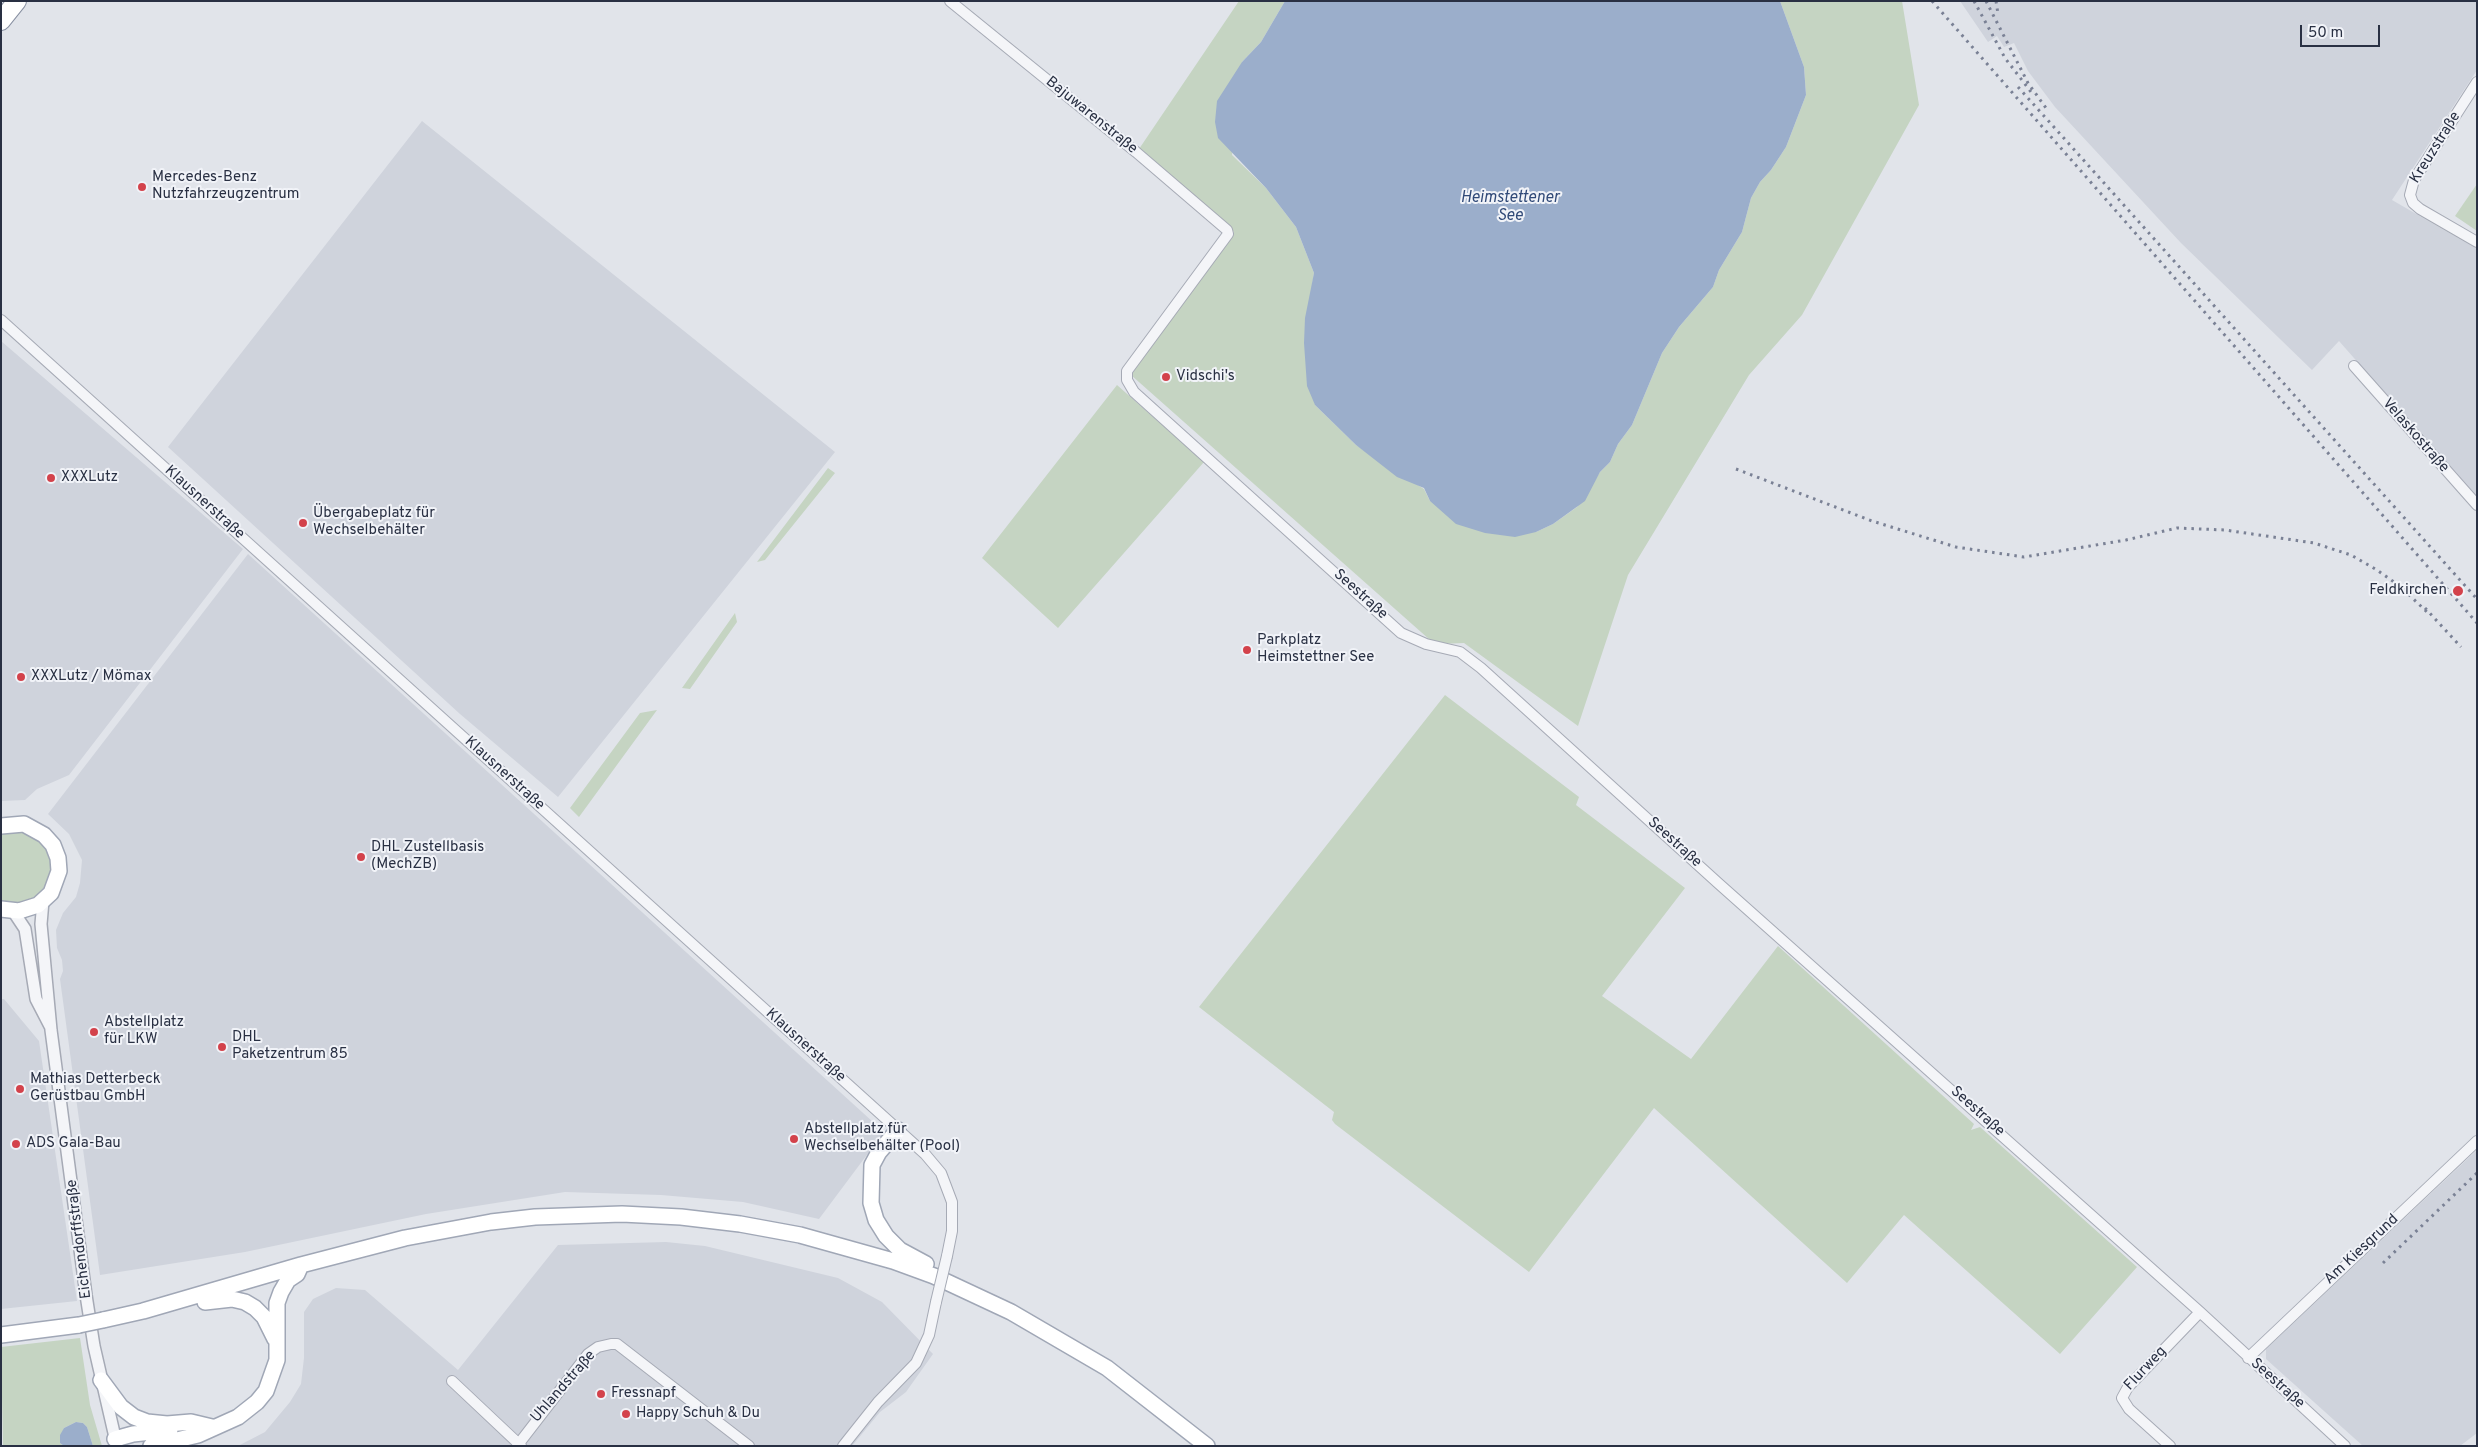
<!DOCTYPE html>
<html>
<head>
<meta charset="utf-8">
<style>
	body { margin:0 }
	#map { position:relative; width:2478px; height:1447px; overflow:hidden; background:#e1e4ea; font-family:Overpass,sans-serif }
	canvas { display:block }
	.frame { position:absolute; inset:0; border:2px solid #293043; pointer-events:none }
	.scale { position:absolute; left:2300px; top:25px; width:80px; height:22px; box-sizing:border-box; border:2px solid #293043; border-top:0; padding-left:6px; font-size:15px; line-height:18px; white-space:nowrap; color:#293043; -webkit-text-stroke:4px #f1f3f8; paint-order:stroke }
</style>
</head>
<body>
<div id="map">
<canvas width="2478" height="1447"></canvas>
<div class="frame"></div>
<div class="scale">50 m</div>
</div>
<script>
const g = document.querySelector('canvas').getContext('2d');
g.lineJoin = 'round';
function paint(path, color) { g.fillStyle = color; g.fill(path, 'evenodd'); }
const shape = rows => new Path2D(rows.map(r => 'M' + r).join(''));
function stroke(path, color, width, dash) { g.strokeStyle = color; g.lineWidth = width; g.lineCap = dash ? 'butt' : 'round'; g.setLineDash(dash || []); g.stroke(path); }
function label(font, color, halo, rows, align = 'center') {
  g.font = font + ' Overpass,sans-serif'; g.lineWidth = 4; g.setLineDash([]); g.textBaseline = 'middle'; g.strokeStyle = halo; g.fillStyle = color; for (const [text, x, y, turn = 0] of rows) {
    g.save(); g.translate(x, y); g.rotate((+turn || 0) * Math.PI / 180); g.textAlign = isNaN(turn) ? turn : align; if (halo) g.strokeText(text, 0, 0); g.fillText(text, 0, 0); g.restore();
  }
}
const built = shape([
	[1960,1,2477,1,2477,70,2392,200,2477,249,2477,498,2339,341,2312,370,2181,243,2055,107,2028,71,2014,43,2004,47,1997,36,1988,42],
	[422,121,835,452,558,797,460,714,168,447],
	[1,341,243,549,69,775,37,789,25,800,1,801],
	[248,554,884,1132,819,1219,743,1202,661,1195,565,1192,426,1214,245,1252,100,1275,60,979,63,971,62,960,57,948,56,930,63,913,76,897,80,883,82,860,69,834,48,814],
	[1,999,4,999,39,1041,77,1301,1,1309],
	[2477,1150,2477,1433,2460,1446,2363,1446,2266,1359,2266,1349],
	[666,1242,705,1246,838,1278,882,1302,933,1354,906,1392,880,1412,852,1446,238,1446,265,1432,290,1402,301,1384,304,1358,304,1312,313,1299,336,1288,365,1290,458,1370,558,1245]
]);
const green = shape([
	[1239,1,1285,1,1261,42,1242,62,1232,155,1266,188,1296,227,1314,273,1311,293,1315,405,1356,445,1424,489,1430,501,1536,532,1553,524,1577,507,1600,472,1610,462,1618,444,1632,425,1662,353,1679,327,1713,287,1719,270,1742,232,1751,198,1760,182,1771,170,1786,147,1806,95,1804,67,1780,1,1902,1,1919,105,1802,315,1749,375,1628,575,1578,726,1464,643,1440,644,1430,640,1131,375,1234,232,1139,149],
	[2477,184,2477,231,2455,216],
	[1117,385,1204,462,1058,628,982,558],
	[828,468,835,473,765,560,757,562],
	[735,613,737,622,690,689,682,688],
	[1445,695,1579,797,1576,805,1685,888,1602,996,1691,1059,1778,946,1974,1124,1971,1130,1980,1127,2137,1267,2060,1354,1904,1215,1847,1283,1654,1108,1529,1272,1335,1124,1332,1120,1334,1112,1199,1007],
	[657,710,579,817,570,808,640,713],
	[22,829,43,842,53,865,47,889,27,904,1,904,1,832],
	[80,1338,90,1405,102,1446,93,1446,87,1427,83,1423,76,1422,64,1428,60,1443,64,1446,3,1446,1,1347]
]);
const water = shape([
	[1285,1,1780,1,1804,67,1806,95,1786,147,1771,170,1760,182,1751,198,1742,232,1719,270,1713,287,1679,327,1662,353,1632,425,1618,444,1610,462,1600,472,1585,501,1553,524,1536,532,1515,537,1485,533,1456,524,1430,501,1424,488,1397,477,1356,445,1315,405,1307,386,1304,343,1305,318,1314,273,1296,227,1266,188,1218,138,1215,122,1217,101,1242,62,1261,42],
	[76,1422,83,1423,87,1427,93,1446,64,1446,60,1443,60,1435,64,1428]
]);
const minor = shape([
	[950,1,1136,152,1227,230,1228,234,1127,371,1127,380,1134,392,1401,633,1426,644,1460,652,1481,668,1718,883,2200,1312,2345,1446],
	[2477,82,2414,180,2410,195,2413,203,2420,209,2477,242],
	[1,320,925,1154,941,1173,952,1202,952,1231,947,1256],
	[2354,366,2477,505],
	[2248,1358,2477,1141],
	[452,1381,521,1446],
	[517,1446,588,1354,598,1347,611,1344,617,1344,749,1446],
	[843,1446,878,1402,916,1363,929,1335,936,1302],
	[2170,1446,2129,1409,2122,1398,2128,1387,2200,1312]
]);
const tertiary = shape([
	[43,901,41,924,51,1030,86,1295,94,1346,117,1446],
	[13,911,25,929,36,999,50,1026]
]);
const primary = shape([
	[1,826,24,824,44,835,53,845,58,858,59,871,51,893,38,905,19,911,1,909],
	[898,1130,879,1152,872,1165,871,1203,876,1220,886,1236,900,1250,926,1264],
	[205,1302,232,1299,245,1302,255,1308,264,1317,275,1339],
	[103,1320,143,1311,301,1265,405,1238,491,1222,535,1217,622,1214,681,1217,740,1224,800,1235,893,1261,934,1276,1011,1312,1107,1368,1207,1446],
	[1,1335,79,1325],
	[101,1380,121,1407,134,1417,147,1422,167,1424,191,1422,212,1427],
	[115,1439,133,1434,170,1430],
	[151,1446,198,1435,238,1417,257,1402,266,1391,277,1360,277,1303,281,1292,288,1280,297,1274,301,1265]
]);
const motorway = shape([
	[1,21,17,1]
]);
const rail = shape([
	[1932,1,2477,623],
	[1974,1,2005,58,2031,92],
	[1986,1,2028,83,2046,108],
	[1996,1,1998,14],
	[2018,87,2477,599],
	[1736,469,1872,521,1956,547,2024,557,2126,540,2177,528,2225,530,2314,543,2351,555,2377,570,2401,587,2429,614],
	[2425,608,2461,647],
	[2383,1263,2477,1173]
]);
const minorBridge = shape([
	[936,1302,947,1256]
]);
const primaryBridge = shape([
	[79,1325,103,1320]
]);
const markers = [
	[142,187,5,"#d3424b"],
	[1166,377,5,"#d3424b"],
	[51,478,5,"#d3424b"],
	[303,523,5,"#d3424b"],
	[2458,591,6,"#d3424b"],
	[1247,650,5,"#d3424b"],
	[21,677,5,"#d3424b"],
	[361,857,5,"#d3424b"],
	[94,1032,5,"#d3424b"],
	[222,1047,5,"#d3424b"],
	[20,1089,5,"#d3424b"],
	[794,1139,5,"#d3424b"],
	[16,1144,5,"#d3424b"],
	[601,1394,5,"#d3424b"],
	[626,1414,5,"#d3424b"]
];
const streetNames = [
	["Bajuwarenstraße",1091,116,39],
	["Kreuzstraße",2436,148,-58],
	["Velaskostraße",2415,436,49],
	["Klausnerstraße",204,503,42],
	["Seestraße",1360,595,42],
	["Klausnerstraße",504,774,42],
	["Seestraße",1674,843,42],
	["Klausnerstraße",805,1046,42],
	["Seestraße",1977,1112,42],
	["Eichendorffstraße",80,1239,-97],
	["Am Kiesgrund",2362,1250,-43],
	["Flurweg",2146,1369,-47],
	["Seestraße",2277,1384,42],
	["Uhlandstraße",564,1387,-49]
];
const poiNames = [
	["Mercedes-Benz",152,178],
	["Nutzfahrzeugzentrum",152,195],
	["Vidschi's",1176,377],
	["XXXLutz",61,478],
	["Übergabeplatz für",313,514],
	["Wechselbehälter",313,531],
	["Feldkirchen",2447,591,"right"],
	["Parkplatz",1257,641],
	["Heimstettner See",1257,658],
	["XXXLutz / Mömax",31,677],
	["DHL Zustellbasis",371,848],
	["(MechZB)",371,865],
	["Abstellplatz",104,1023],
	["für LKW",104,1040],
	["DHL",232,1038],
	["Paketzentrum 85",232,1055],
	["Mathias Detterbeck",30,1080],
	["Gerüstbau GmbH",30,1097],
	["Abstellplatz für",804,1130],
	["Wechselbehälter (Pool)",804,1147],
	["ADS Gala-Bau",26,1144],
	["Fressnapf",611,1394],
	["Happy Schuh & Du",636,1414]
];
const waterNames = [
	["Heimstettener",1510,199],
	["See",1510,217]
];
paint(built, '#cfd3dc');
paint(green, '#c5d4c2');
paint(water, '#9baecb');
stroke(minor, '#a6aab5', 12);
stroke(tertiary, '#a6aab5', 14);
stroke(primary, '#a0a7b6', 18);
stroke(motorway, '#8890a2', 20);
stroke(minor, '#f4f5f8', 10);
stroke(tertiary, '#f4f5f8', 11);
stroke(primary, '#fff', 15);
stroke(motorway, '#fff', 18);
stroke(rail, '#7a8195', 3, [2.5, 5]);
stroke(minorBridge, '#a6aab5', 12, []);
stroke(primaryBridge, '#a0a7b6', 18, []);
stroke(minorBridge, '#f4f5f8', 10);
stroke(primaryBridge, '#fff', 15);
for (const [x, y, r, color] of markers) { const dot = new Path2D(); dot.arc(x, y, r, 0, 2 * Math.PI); g.fillStyle = color; g.fill(dot); stroke(dot, '#f1f3f8', 2); }
label('15px', '#293043', '#f1f3f8', streetNames);
label('15px', '#293043', '#f1f3f8', poiNames, 'left');
label('italic 16px', '#314a78', '#f1f3f8', waterNames);
</script>
</body>
</html>
